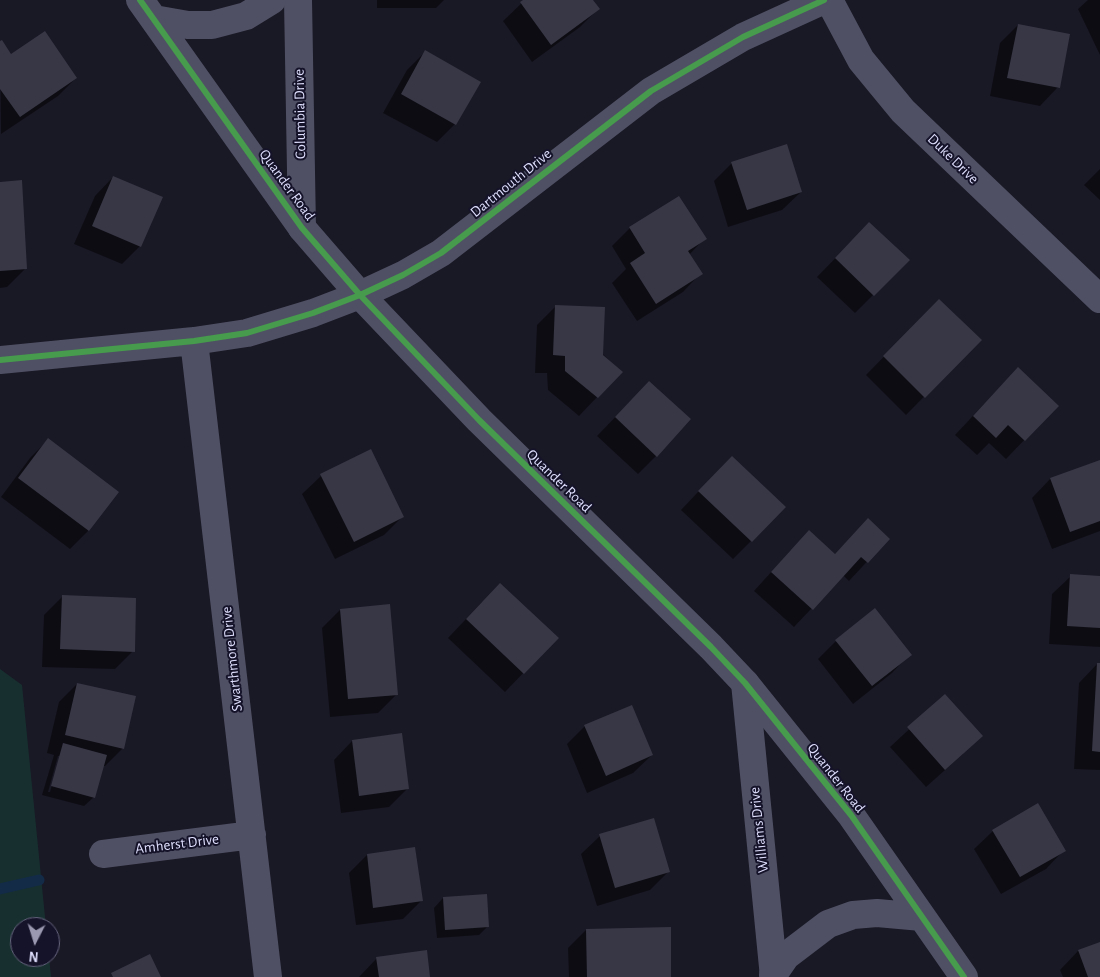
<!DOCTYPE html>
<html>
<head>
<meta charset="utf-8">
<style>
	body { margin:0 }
	#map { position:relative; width:1100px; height:977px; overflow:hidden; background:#191825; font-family:"Alegreya Sans",sans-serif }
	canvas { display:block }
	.north { position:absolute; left:10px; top:917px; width:50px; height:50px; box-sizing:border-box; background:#15132a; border:1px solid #66657e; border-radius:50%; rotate:185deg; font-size:14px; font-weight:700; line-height:20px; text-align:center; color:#dfdffd }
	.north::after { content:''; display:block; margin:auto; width:18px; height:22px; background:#9a99b1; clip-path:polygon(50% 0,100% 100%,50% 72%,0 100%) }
</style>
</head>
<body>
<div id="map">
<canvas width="1100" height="977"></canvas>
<div class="north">N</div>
</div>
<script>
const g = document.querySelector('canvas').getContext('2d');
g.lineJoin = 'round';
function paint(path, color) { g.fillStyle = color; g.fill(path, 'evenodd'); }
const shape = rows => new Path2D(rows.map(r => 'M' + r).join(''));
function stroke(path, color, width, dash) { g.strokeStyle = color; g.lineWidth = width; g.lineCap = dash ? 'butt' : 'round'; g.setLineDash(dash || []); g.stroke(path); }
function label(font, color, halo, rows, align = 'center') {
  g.font = font + ' "Alegreya Sans",sans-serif'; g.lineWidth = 4; g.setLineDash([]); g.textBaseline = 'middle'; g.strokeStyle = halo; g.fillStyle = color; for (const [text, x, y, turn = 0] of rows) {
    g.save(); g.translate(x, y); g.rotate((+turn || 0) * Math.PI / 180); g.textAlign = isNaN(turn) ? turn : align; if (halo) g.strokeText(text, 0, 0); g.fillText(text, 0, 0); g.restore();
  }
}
const green = shape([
	[0,669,22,685,46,927,20,927,20,957,49,957,51,977,0,977]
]);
const shadow = shape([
	[377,0,444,0,436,8,377,8],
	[525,0,592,0,598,9,580,27,532,62,503,21],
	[1088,0,1100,0,1100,55,1078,9],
	[1018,25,1058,87,1040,106,990,96,1000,43],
	[0,42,11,56,76,78,58,96,1,134],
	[425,52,455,124,437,142,383,113,407,70],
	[732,163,801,192,782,210,728,227,714,181],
	[1100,169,1100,200,1084,185],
	[113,177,140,246,122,264,74,244,95,196],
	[0,183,25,269,7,287,0,288],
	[630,228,705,238,689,255,701,273,683,292,637,321,612,283,626,269,612,246],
	[851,242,908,260,855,313,817,277],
	[939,300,980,340,906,415,866,375],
	[555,307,621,372,579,416,548,390,547,373,535,373,537,325],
	[649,382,656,456,638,474,597,436],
	[1000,387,1057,406,1006,459,989,443,977,455,955,435],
	[48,440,117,492,88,531,70,549,1,497,30,458],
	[370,451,403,516,384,535,335,559,302,494,321,476],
	[1100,461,1100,531,1052,549,1032,498,1050,479],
	[714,475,751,541,733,559,681,510],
	[868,520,888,539,849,581,843,575,794,627,754,591,791,550,834,555],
	[1071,576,1100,577,1100,647,1049,644,1052,594],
	[62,597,133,651,115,669,42,667,44,615],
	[482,602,557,638,505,692,448,638],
	[340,610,397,694,378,713,330,717,322,628],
	[836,641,910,654,892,673,853,704,818,659],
	[1097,664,1100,665,1100,770,1074,769,1079,683],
	[77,684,123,748,105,766,102,766,94,797,84,806,42,795,54,755,47,753,59,702],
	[58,756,60,756,50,792,48,792],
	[945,696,963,754,926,787,890,747],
	[585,726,652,755,633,773,587,793,567,744],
	[401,735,408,788,389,807,341,813,334,760,352,741],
	[993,831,1064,850,1046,869,1001,894,974,849],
	[600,836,669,871,650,890,597,906,581,854],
	[367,855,421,901,403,919,356,925,349,873],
	[443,898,488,926,479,935,437,938,434,908],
	[586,930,670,977,569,977,568,948],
	[1100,943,1100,977,1063,977,1060,970,1078,951],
	[377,958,429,977,359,977]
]);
const stream = shape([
	[0,889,39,880]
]);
const building = shape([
	[523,0,593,0,600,9,551,45,520,2],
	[1018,24,1070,34,1060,88,1007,78],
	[45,31,77,78,20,117,0,89,0,41,2,40,11,54],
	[425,50,481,82,456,125,401,94],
	[787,144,802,192,747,210,731,162],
	[113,176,163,197,141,247,92,226],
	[22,180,27,269,0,271,0,182],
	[679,196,707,239,688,251,703,274,656,304,630,263,645,253,629,227],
	[869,222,910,260,874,296,835,258],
	[939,299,982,340,925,398,883,356],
	[555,305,605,307,603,355,623,372,598,398,565,371,565,356,553,355],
	[1018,367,1059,406,1025,441,1008,425,996,438,973,416],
	[649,381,691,419,657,457,615,417],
	[48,438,119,492,89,531,18,478],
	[371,449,404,517,354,542,320,474],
	[732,456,786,507,752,542,698,491],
	[1100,460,1100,521,1070,532,1050,478],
	[868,518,890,539,868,563,861,557,813,610,771,572,809,530,835,554],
	[1070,574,1100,576,1100,628,1067,626],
	[500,583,559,638,524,674,466,619],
	[62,595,136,598,135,652,60,649],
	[390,604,398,695,348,699,340,609],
	[875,608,912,655,872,686,835,640],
	[1097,663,1100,663,1100,752,1092,751],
	[77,683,136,696,124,749,65,735],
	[945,694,983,736,945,770,907,727],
	[632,705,653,755,606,776,584,725],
	[402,733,409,789,359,796,352,740],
	[63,743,107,755,95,798,51,786],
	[1038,803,1066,851,1020,877,992,830],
	[654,818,670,872,615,888,599,834],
	[415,847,423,901,373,908,367,854],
	[487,894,489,927,445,930,443,897],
	[671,927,671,977,587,977,586,929],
	[1100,942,1100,977,1088,977,1078,950],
	[427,950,430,977,379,977,376,957],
	[150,954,161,977,113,977,111,973]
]);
const minor = shape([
	[298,0,302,228],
	[829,0,861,60,903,111,1100,299],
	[194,341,268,977],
	[0,360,194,341,247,333,313,313,360,295,403,275,441,253,651,91,743,37,824,0],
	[745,683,774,977],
	[103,854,252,835]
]);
const tertiary = shape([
	[140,0,302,228,360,295,479,420,711,647,745,683,851,815,964,977],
	[154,19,188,25,212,25,246,16,272,0],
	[773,975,786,956,828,924,853,915,877,913,922,917]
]);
const cycleway = shape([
	[140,0,302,228,360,295,479,420,711,647,745,683,851,815,964,977],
	[0,360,194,341,247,333,313,313,360,295,403,275,441,253,651,91,743,37,824,0]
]);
const streetNames = [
	["Columbia Drive",300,114,-91],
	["Duke Drive",953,159,44],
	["Dartmouth Drive",511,183,-39],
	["Quander Road",287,185,54],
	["Quander Road",559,481,44],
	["Swarthmore Drive",232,659,-96],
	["Quander Road",836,778,52],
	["Williams Drive",759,830,-96],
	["Amherst Drive",177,844,-7]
];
paint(green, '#17302f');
paint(shadow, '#0007');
stroke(stream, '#132b47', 11);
paint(building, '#383746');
stroke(minor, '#4f5064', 28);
stroke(tertiary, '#4f5064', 28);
stroke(cycleway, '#469c4c', 6);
label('15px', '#dfdffd', '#15132a', streetNames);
</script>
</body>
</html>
